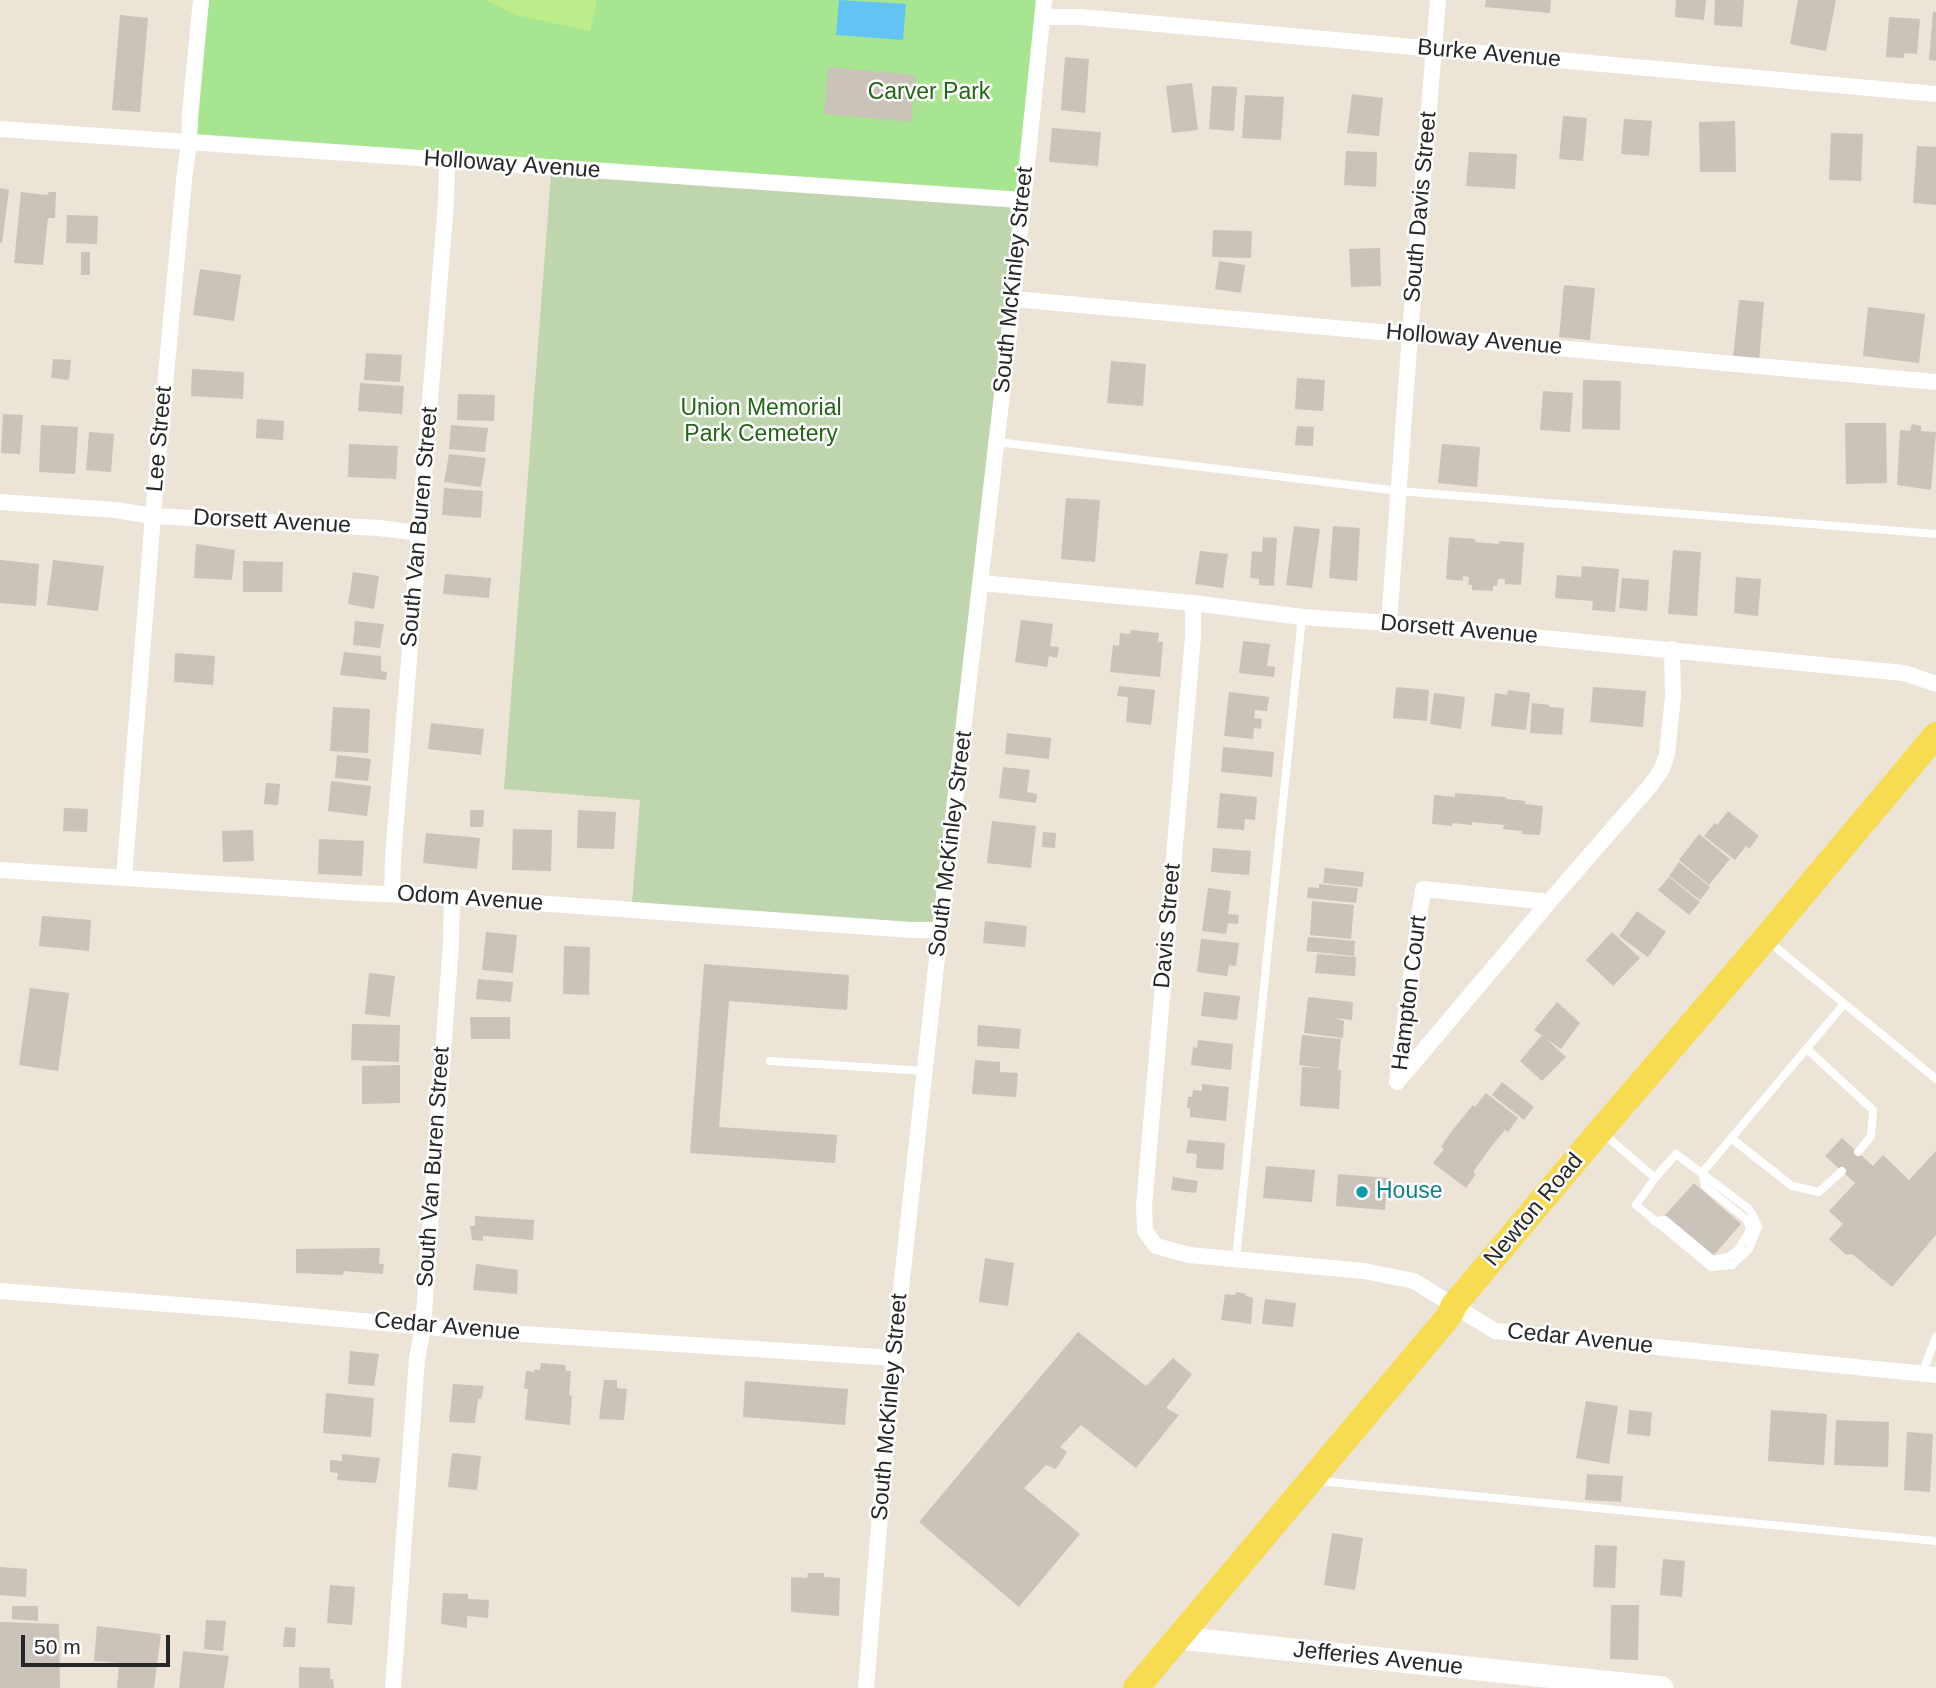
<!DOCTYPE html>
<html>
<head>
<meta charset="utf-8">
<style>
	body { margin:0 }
	#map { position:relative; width:1936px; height:1688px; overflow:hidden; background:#ebe4d7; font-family:Helvetica,sans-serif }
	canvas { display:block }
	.scale { position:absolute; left:21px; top:1635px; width:149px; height:32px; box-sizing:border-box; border:4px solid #272727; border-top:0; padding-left:9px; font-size:21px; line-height:24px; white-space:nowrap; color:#272727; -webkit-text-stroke:5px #fff; paint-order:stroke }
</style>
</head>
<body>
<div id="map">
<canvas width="1936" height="1688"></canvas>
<div class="scale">50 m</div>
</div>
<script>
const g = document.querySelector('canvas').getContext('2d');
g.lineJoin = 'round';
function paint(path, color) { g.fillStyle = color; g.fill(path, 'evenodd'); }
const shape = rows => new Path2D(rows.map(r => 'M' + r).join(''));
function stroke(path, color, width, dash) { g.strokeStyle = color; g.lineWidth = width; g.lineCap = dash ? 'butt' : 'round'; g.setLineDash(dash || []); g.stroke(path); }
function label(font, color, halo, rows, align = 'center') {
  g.font = font + ' Helvetica,sans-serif'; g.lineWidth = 5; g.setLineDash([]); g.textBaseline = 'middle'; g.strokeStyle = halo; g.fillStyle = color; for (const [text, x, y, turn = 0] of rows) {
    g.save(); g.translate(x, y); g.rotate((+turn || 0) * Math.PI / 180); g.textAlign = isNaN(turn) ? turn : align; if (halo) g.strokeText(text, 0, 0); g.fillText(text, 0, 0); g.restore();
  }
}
const green = shape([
	[209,0,1038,0,1017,193,197,134]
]);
const cemetery = shape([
	[551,175,1016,208,935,924,632,903,640,800,504,789]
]);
const pitch = shape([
	[486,0,597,0,590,31,516,15]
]);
const water = shape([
	[839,0,906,4,903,40,836,35]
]);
const building = shape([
	[1486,0,1551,0,1550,13,1485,7],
	[1676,0,1706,0,1704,20,1675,17],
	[1715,0,1744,0,1742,27,1714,25],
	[1798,0,1836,0,1826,51,1790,44],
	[1933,12,1936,12,1936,61,1929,60],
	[120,15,148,18,140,112,112,110],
	[1889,17,1920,19,1917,54,1904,53,1904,58,1886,57],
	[1065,57,1089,59,1085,113,1061,110],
	[828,67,916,75,911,122,824,114],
	[1192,83,1198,130,1172,133,1166,86],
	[1212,86,1237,87,1234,131,1209,129],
	[1352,94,1383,98,1379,136,1347,133],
	[1245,95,1284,97,1281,140,1242,138],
	[1563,116,1587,118,1583,161,1559,159],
	[1624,119,1652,121,1649,156,1621,154],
	[1735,121,1736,172,1700,172,1699,122],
	[1052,128,1101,132,1098,166,1049,162],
	[1831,133,1863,134,1861,181,1829,180],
	[1917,146,1936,147,1936,205,1913,203],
	[1346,151,1377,152,1376,187,1344,185],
	[1469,152,1517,154,1515,189,1466,186],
	[0,188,9,190,2,243,0,243],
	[21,192,47,195,49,192,56,192,55,218,48,218,43,265,14,263],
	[67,215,98,216,97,244,66,243],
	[1213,230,1252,231,1251,258,1212,257],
	[1380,248,1381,286,1351,287,1349,249],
	[81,252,90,252,90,275,81,275],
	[1219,261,1245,265,1241,293,1215,289],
	[200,269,241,275,234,321,193,315],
	[1564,285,1595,288,1590,340,1559,337],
	[1739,300,1764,302,1759,361,1733,358],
	[1868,307,1925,314,1919,363,1863,356],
	[366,353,402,355,400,382,364,380],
	[53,359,71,360,69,380,51,378],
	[1111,361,1146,364,1143,406,1107,403],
	[192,369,244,372,243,399,191,396],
	[1297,378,1325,380,1323,411,1295,409],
	[1583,380,1621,381,1620,430,1582,429],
	[360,383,404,386,402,414,358,411],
	[1543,391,1573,393,1570,432,1540,430],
	[458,394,495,395,494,421,457,420],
	[3,414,23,415,20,454,1,453],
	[257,419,284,421,283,440,256,438],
	[1845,423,1886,423,1887,483,1846,484],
	[1912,424,1921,426,1921,431,1936,432,1931,490,1897,485,1900,430,1910,431],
	[41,425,78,427,75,474,39,472],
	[451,425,488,428,485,452,449,449],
	[1297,426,1314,427,1313,446,1295,445],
	[89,432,114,434,111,472,86,470],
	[349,444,398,446,396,479,348,477],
	[1442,444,1480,447,1477,487,1438,483],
	[449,454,486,458,481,487,444,482],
	[444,488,483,491,481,518,442,515],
	[1066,498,1100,500,1095,562,1061,559],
	[1294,526,1320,529,1312,588,1286,585],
	[1333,526,1360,528,1357,581,1329,578],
	[1263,537,1277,538,1274,586,1259,585,1259,579,1250,578,1252,551,1262,552],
	[1449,537,1475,539,1475,542,1499,544,1499,541,1524,543,1521,585,1505,584,1505,579,1498,579,1497,586,1493,586,1493,591,1472,590,1472,585,1468,585,1469,577,1463,576,1463,581,1446,579],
	[196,544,235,550,232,580,194,578],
	[1673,550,1701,552,1697,616,1668,614],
	[1200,551,1228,554,1223,588,1195,584],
	[0,560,39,564,36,606,0,603],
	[53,560,104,566,98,611,47,605],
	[243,561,283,562,282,592,243,592],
	[1582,566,1619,569,1615,612,1592,610,1593,601,1555,598,1557,575,1581,577],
	[353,572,379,576,374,609,348,604],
	[445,574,491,578,489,598,443,594],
	[1736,577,1761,579,1758,616,1734,613],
	[1622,578,1649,580,1647,611,1619,608],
	[1021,620,1053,624,1050,646,1059,647,1057,658,1049,656,1047,667,1015,662],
	[355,621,384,624,380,648,353,645],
	[1131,630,1159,633,1158,642,1163,642,1160,677,1110,672,1113,645,1119,646,1120,633,1130,634],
	[1243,641,1270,644,1267,666,1275,667,1274,677,1239,673],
	[344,652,381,656,381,671,387,672,386,680,340,675],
	[175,653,215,656,213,685,174,682],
	[1119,686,1155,690,1151,725,1126,722,1128,697,1117,696],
	[1396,687,1429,690,1427,721,1393,718],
	[1593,687,1646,691,1643,727,1590,722],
	[1508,690,1530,693,1526,730,1491,726,1495,693,1507,695],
	[1229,692,1269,697,1267,711,1255,710,1254,718,1262,719,1261,729,1254,728,1253,739,1224,736],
	[1434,693,1465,697,1461,729,1430,724],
	[1532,703,1549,705,1550,707,1564,708,1562,735,1530,733],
	[333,707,370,709,368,753,330,751],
	[431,723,484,729,481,755,428,749],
	[1007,733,1051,738,1049,759,1005,754],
	[1223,747,1274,752,1272,777,1221,772],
	[337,755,371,759,368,781,335,778],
	[1003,767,1030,770,1027,792,1037,794,1036,803,999,798],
	[331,781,371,786,367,816,328,811],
	[266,783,280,784,278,805,264,804],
	[1220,793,1257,797,1255,820,1245,819,1244,830,1217,828],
	[1455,793,1506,797,1506,799,1525,801,1525,804,1543,806,1540,835,1522,834,1522,831,1503,829,1504,825,1472,822,1472,825,1453,823,1452,826,1432,824,1434,795,1455,797],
	[64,808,88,809,87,832,63,831],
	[470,810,484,810,483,827,470,827],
	[578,810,616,812,614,849,577,848],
	[1728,811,1759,836,1749,849,1746,846,1735,860,1704,836,1715,823,1717,825],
	[992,821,1036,826,1031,868,987,863],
	[513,829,552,830,551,871,512,870],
	[253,830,254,861,223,862,222,831],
	[1043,832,1056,833,1055,848,1042,847],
	[426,833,480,838,477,869,423,863],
	[1699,834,1730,859,1709,885,1679,860],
	[319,839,364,841,362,876,318,874],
	[1213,848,1251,851,1249,875,1211,872],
	[1679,862,1710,887,1700,900,1669,876],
	[1325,868,1364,872,1362,887,1323,883],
	[1669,877,1700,902,1689,915,1658,890],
	[1319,884,1358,888,1356,903,1307,898,1308,887,1319,888],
	[1208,888,1231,891,1228,914,1239,915,1238,924,1228,923,1226,934,1202,931],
	[1312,901,1354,905,1351,939,1310,935],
	[1637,911,1666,932,1648,957,1619,936],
	[42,916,91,920,89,951,39,946],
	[985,921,1027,926,1025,947,983,943],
	[486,932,517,935,513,973,482,970],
	[1612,932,1640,958,1613,986,1586,960],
	[1308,937,1355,941,1354,956,1306,951],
	[1201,939,1239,943,1236,966,1229,965,1227,976,1197,972],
	[564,946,590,947,589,995,563,994],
	[1317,954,1356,957,1355,976,1315,973],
	[704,964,849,975,847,1010,729,1001,719,1127,837,1135,835,1163,690,1153],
	[369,973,395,976,390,1017,365,1014],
	[478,979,513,982,511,1002,476,999],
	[30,988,69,993,58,1071,19,1065],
	[1204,992,1240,996,1237,1020,1201,1016],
	[1308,997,1353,1002,1352,1020,1334,1018,1344,1021,1343,1038,1304,1033],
	[1557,1002,1580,1023,1561,1049,1534,1030],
	[470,1017,510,1017,510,1039,471,1039],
	[352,1024,400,1025,399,1062,351,1060],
	[978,1025,1021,1029,1019,1049,977,1046],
	[1302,1035,1341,1039,1338,1070,1341,1070,1339,1109,1300,1106,1302,1067,1325,1068,1299,1065],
	[1542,1035,1566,1057,1542,1081,1520,1061],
	[1198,1040,1233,1044,1231,1070,1191,1065,1193,1047,1197,1048],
	[975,1060,1000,1062,1000,1072,1018,1073,1016,1097,972,1094],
	[400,1065,400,1103,362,1104,362,1066],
	[1502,1082,1534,1107,1524,1120,1492,1095],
	[1202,1084,1229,1087,1226,1121,1190,1117,1190,1108,1187,1108,1188,1097,1192,1097,1193,1090,1202,1091],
	[1486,1093,1518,1118,1508,1132,1505,1130,1494,1143,1473,1172,1476,1174,1466,1188,1433,1163,1444,1149,1441,1147,1451,1132,1473,1105,1475,1107],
	[1842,1138,1873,1166,1883,1155,1909,1180,1936,1151,1936,1235,1892,1287,1852,1254,1846,1255,1829,1239,1843,1224,1829,1211,1855,1183,1825,1156],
	[1188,1140,1225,1143,1223,1170,1196,1168,1197,1154,1186,1153],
	[1266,1166,1315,1170,1312,1202,1263,1198],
	[1338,1174,1388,1178,1385,1210,1336,1206],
	[1173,1177,1198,1181,1196,1193,1171,1190],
	[1694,1183,1741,1224,1712,1257,1665,1215],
	[475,1216,534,1220,533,1240,483,1236,483,1241,472,1240,470,1226,475,1226],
	[380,1248,379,1264,384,1264,383,1274,344,1271,343,1275,296,1273,296,1249],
	[985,1258,1014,1263,1008,1306,979,1302],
	[476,1264,518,1270,517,1294,473,1290],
	[1236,1292,1246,1294,1246,1296,1253,1298,1251,1324,1221,1320,1225,1294,1235,1295],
	[1265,1299,1296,1303,1293,1327,1262,1324],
	[1078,1332,1146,1386,1173,1358,1192,1374,1166,1408,1179,1415,1136,1468,1081,1425,1060,1447,1067,1452,1056,1469,1046,1465,1024,1488,1080,1534,1019,1607,919,1522],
	[350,1351,379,1354,374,1386,348,1384],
	[541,1363,565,1365,566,1371,571,1371,569,1395,572,1396,570,1425,525,1420,528,1389,524,1389,526,1371,534,1372,535,1369,540,1370],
	[604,1380,617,1380,617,1388,627,1389,624,1420,599,1419],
	[745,1381,848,1389,845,1425,743,1417],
	[453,1384,484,1386,481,1399,478,1399,475,1423,449,1422],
	[326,1393,374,1398,371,1437,323,1433],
	[1586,1401,1618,1406,1609,1464,1576,1458],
	[1629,1410,1652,1412,1650,1436,1627,1434],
	[1771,1410,1827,1414,1824,1465,1768,1461],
	[1836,1420,1889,1422,1888,1467,1834,1465],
	[1907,1432,1933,1434,1930,1492,1904,1490],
	[452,1453,481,1456,477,1490,448,1487],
	[342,1454,380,1458,376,1483,337,1480,338,1473,330,1472,330,1460,342,1461],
	[1587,1474,1623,1476,1621,1502,1585,1500],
	[1332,1533,1363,1538,1355,1590,1324,1585],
	[1595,1545,1617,1546,1615,1588,1593,1587],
	[1663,1559,1685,1561,1682,1597,1660,1595],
	[0,1567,27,1569,26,1597,0,1595],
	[808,1573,824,1573,824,1577,840,1578,839,1616,791,1612,791,1577,807,1578],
	[330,1585,355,1587,352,1625,327,1623],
	[443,1593,468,1594,468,1599,489,1600,488,1618,467,1616,467,1628,441,1624],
	[1611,1605,1639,1605,1638,1660,1610,1659],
	[12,1606,38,1606,38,1621,12,1619],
	[206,1620,226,1621,223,1651,204,1649],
	[0,1622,59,1624,60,1688,0,1688],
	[97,1626,161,1634,154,1688,117,1688,119,1663,94,1661],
	[285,1627,296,1628,295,1647,283,1647],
	[183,1651,229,1656,224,1688,179,1688],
	[299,1667,330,1668,330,1679,333,1679,334,1688,299,1688]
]);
const lane = shape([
	[997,442,1399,491,1936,534],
	[1768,941,1936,1079],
	[1807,1049,1873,1110,1871,1136,1858,1152],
	[770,1061,925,1071],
	[1604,1134,1655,1178],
	[1731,1138,1792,1186,1819,1192,1842,1171],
	[1676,1154,1749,1209,1755,1219,1758,1227,1749,1249,1732,1265,1711,1267,1636,1205,1655,1178,1676,1154],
	[1654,1221,1665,1220,1713,1260,1728,1257,1738,1250,1750,1230,1747,1220,1705,1186,1702,1173,1844,1004],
	[1236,1259,1302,617],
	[1922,1374,1936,1337],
	[1319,1481,1936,1541]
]);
const street = shape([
	[1042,17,1080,17,1936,94],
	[0,129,1023,200],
	[1013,299,1936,382],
	[0,502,115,510,153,516,379,528,419,533],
	[981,583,1193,603,1302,617,1389,623,1904,673,1936,684],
	[1193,603,1193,636,1144,1206,1145,1231,1156,1246,1189,1255,1364,1271,1414,1281,1495,1331,1936,1375],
	[1389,623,1410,334,1438,0],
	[0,870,359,893,452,897,911,930,940,930],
	[124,878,153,516,184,180,189,142,190,113,201,0],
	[1423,889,1549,902,1397,1082,1403,1036,1423,889],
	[392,894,393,858,446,202,447,161],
	[1549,902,1650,786,1662,769,1667,754,1673,697,1672,649],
	[0,1291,231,1309,460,1330,894,1358],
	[393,1688,417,1359,423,1326,451,943,452,897],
	[866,1688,890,1390,940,930,1013,299,1044,0]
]);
const secondary = shape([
	[1178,1638,1662,1688]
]);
const primary = shape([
	[1136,1688,1449,1316,1454,1305,1600,1131,1765,939,1936,735]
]);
const markers = [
	[1362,1192,7,"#0f9aa8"]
];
const streetNames = [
	["Burke Avenue",1489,54,5],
	["Holloway Avenue",512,165,4],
	["South Davis Street",1421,207,-85],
	["South McKinley Street",1014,280,-84],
	["Holloway Avenue",1474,340,5],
	["Lee Street",160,439,-85],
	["Dorsett Avenue",272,522,3],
	["South Van Buren Street",420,527,-85],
	["Dorsett Avenue",1459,630,5],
	["South McKinley Street",951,844,-83],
	["Odom Avenue",470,899,4],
	["Davis Street",1168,926,-85],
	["Hampton Court",1410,993,-83],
	["South Van Buren Street",434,1167,-86],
	["Newton Road",1534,1210,-50],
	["Cedar Avenue",447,1327,5],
	["Cedar Avenue",1580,1339,6],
	["South McKinley Street",890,1407,-85],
	["Jefferies Avenue",1378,1659,6]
];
const parkNames = [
	["Carver Park",929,93],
	["Union Memorial",761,409],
	["Park Cemetery",761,435]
];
const cultureNames = [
	["House",1376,1192]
];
paint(green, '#a7e590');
paint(cemetery, '#bed5ad');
paint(pitch, '#bded8b');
paint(water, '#63c4f4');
paint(building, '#c9c3ba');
stroke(lane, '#fff', 8);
stroke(street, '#fff', 16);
stroke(secondary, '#fff', 23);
stroke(primary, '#f7db50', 26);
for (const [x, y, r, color] of markers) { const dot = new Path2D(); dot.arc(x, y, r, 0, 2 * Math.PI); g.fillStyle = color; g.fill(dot); stroke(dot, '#fff', 2.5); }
label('23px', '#272727', '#fff', streetNames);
label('23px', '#216515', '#fff', parkNames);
label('23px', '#0d838f', '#fff', cultureNames, 'left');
</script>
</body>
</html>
